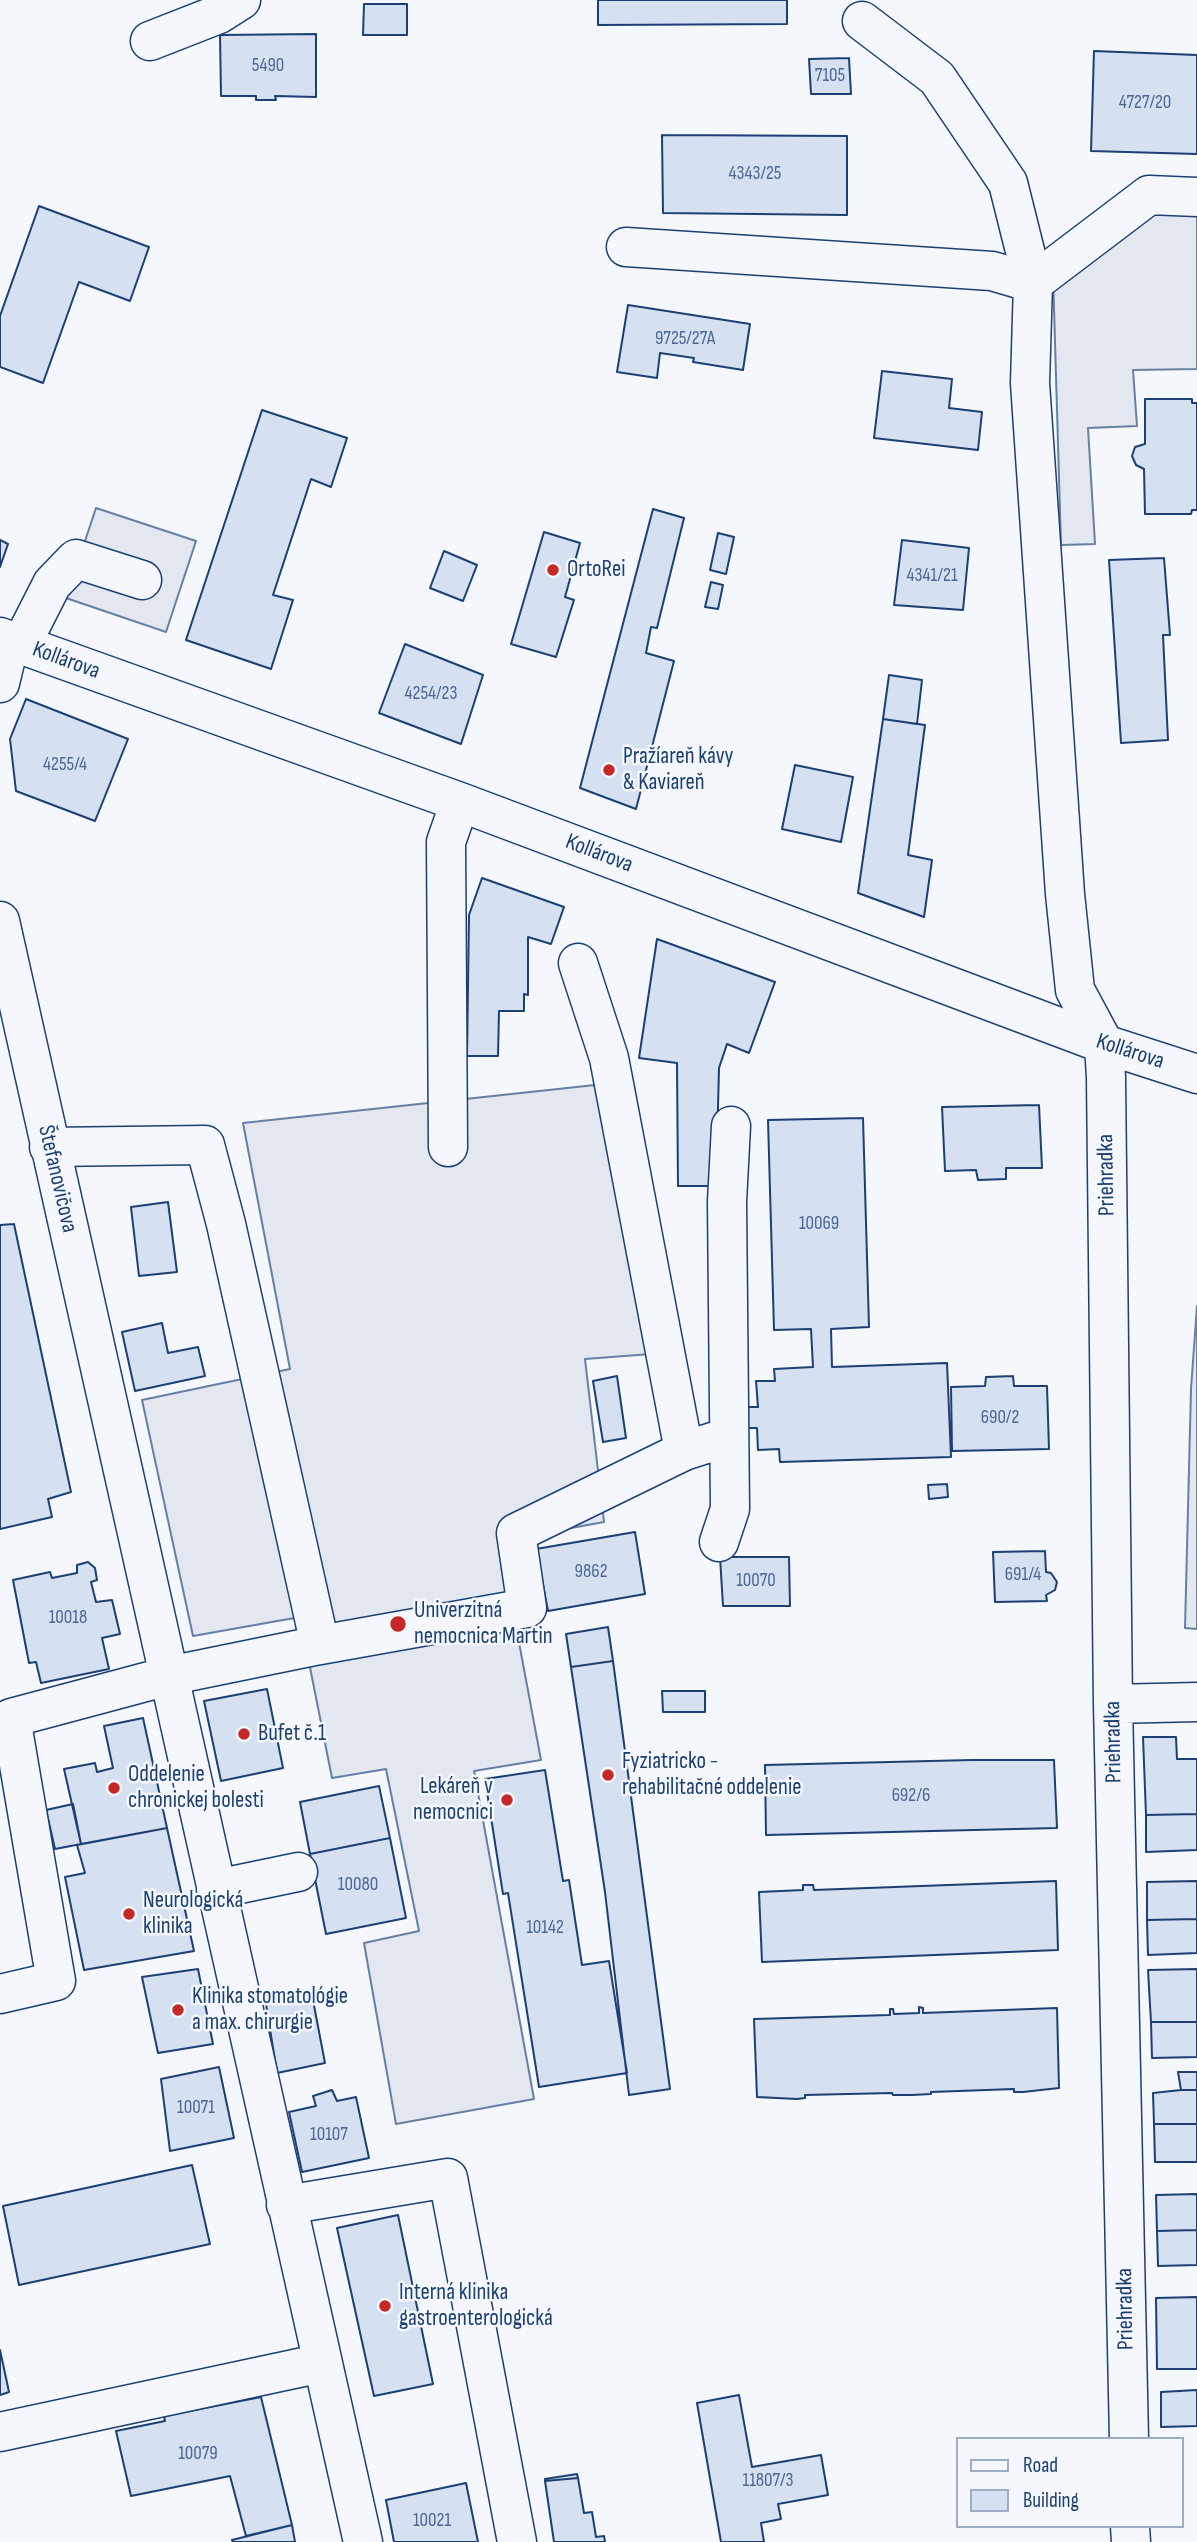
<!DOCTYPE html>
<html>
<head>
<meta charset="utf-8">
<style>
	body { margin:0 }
	#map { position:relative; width:1197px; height:2542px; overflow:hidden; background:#f4f7fb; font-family:"Sofia Sans Condensed",sans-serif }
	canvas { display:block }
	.legend { position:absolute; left:956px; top:2437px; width:228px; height:91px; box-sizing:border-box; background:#f4f7fb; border:2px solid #9eadc5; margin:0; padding:9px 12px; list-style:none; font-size:21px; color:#1d3f73 }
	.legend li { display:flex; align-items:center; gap:14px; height:35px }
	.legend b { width:35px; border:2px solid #9eadc5 }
</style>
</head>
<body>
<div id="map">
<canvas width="1197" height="2542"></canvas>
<ul class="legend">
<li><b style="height:9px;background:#f4f7fb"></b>Road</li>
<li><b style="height:19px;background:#d5e0f0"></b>Building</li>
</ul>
</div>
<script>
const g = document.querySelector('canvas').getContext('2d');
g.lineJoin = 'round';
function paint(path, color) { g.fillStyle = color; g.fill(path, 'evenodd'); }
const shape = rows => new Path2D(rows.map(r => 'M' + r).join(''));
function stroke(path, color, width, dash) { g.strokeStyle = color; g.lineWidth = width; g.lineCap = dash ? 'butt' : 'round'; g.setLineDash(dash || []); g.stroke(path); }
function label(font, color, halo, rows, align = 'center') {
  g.font = font + ' "Sofia Sans Condensed",sans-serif'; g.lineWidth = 5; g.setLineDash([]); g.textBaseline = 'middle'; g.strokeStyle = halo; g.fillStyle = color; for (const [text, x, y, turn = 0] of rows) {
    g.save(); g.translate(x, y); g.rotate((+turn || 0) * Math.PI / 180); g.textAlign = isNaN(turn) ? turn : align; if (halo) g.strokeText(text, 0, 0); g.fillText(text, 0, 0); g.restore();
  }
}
const parking = shape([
	[1156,197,1197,200,1197,369,1133,370,1137,426,1088,428,1095,544,1061,545,1053,274,1156,197],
	[96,508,196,541,166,632,66,598,96,508],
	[595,1085,651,1354,585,1359,604,1522,500,1541,541,1760,474,1771,534,2099,396,2124,364,1943,419,1931,386,1769,332,1778,300,1617,193,1636,142,1400,290,1369,243,1123,595,1085],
	[1197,1306,1197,1629,1185,1628,1191,1389,1197,1306]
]);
const building = shape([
	[598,0,787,0,787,24,598,25,598,0],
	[364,4,407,4,407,35,363,35,364,4],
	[316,34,316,97,275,96,276,100,256,100,256,96,221,96,220,35,316,34],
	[1094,51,1197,55,1197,154,1091,151,1094,51],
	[849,58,851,94,811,94,809,59,849,58],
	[662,135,847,136,847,215,663,213,662,135],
	[39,206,149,247,130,301,79,282,43,383,0,367,0,316,39,206],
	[628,305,750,324,743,370,693,362,694,358,660,353,657,378,617,372,628,305],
	[882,371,952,379,949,408,982,412,978,450,874,438,882,371],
	[1145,399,1192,399,1192,403,1197,403,1197,510,1192,510,1191,514,1145,514,1144,469,1136,465,1132,456,1135,447,1145,444,1145,399],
	[262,410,347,438,331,487,311,479,273,595,293,600,271,669,186,640,262,410],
	[653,509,684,518,657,628,651,627,646,653,674,661,636,809,580,788,653,509],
	[544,532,580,543,565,597,574,600,556,657,511,644,544,532],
	[718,533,734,537,726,574,710,570,718,533],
	[0,540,8,544,0,567,0,540],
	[902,540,969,548,963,610,894,605,902,540],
	[444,551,477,565,463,601,430,588,444,551],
	[1164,558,1170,635,1163,635,1168,740,1121,743,1109,560,1164,558],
	[711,582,723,585,718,609,705,607,711,582],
	[405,644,483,675,461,744,379,713,405,644],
	[889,675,922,680,917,724,883,719,889,675],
	[26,699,128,739,95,821,16,791,10,739,26,699],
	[883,719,925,725,908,855,932,860,924,917,858,893,883,719],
	[795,765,853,777,841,842,782,829,795,765],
	[482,878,564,907,551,944,528,937,528,995,524,994,524,1011,499,1011,498,1056,467,1056,469,915,482,878],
	[657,939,775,982,749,1053,727,1044,719,1068,716,1186,678,1186,677,1063,639,1058,657,939],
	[1039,1105,1042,1168,1006,1168,1006,1179,978,1180,976,1170,945,1171,942,1107,1039,1105],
	[863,1118,869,1327,831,1329,832,1367,947,1363,951,1457,780,1462,779,1449,758,1450,757,1428,745,1428,744,1407,758,1407,756,1381,775,1381,774,1369,813,1367,811,1329,774,1330,768,1120,863,1118],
	[168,1202,177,1272,139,1276,131,1207,168,1202],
	[14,1224,71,1492,48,1499,52,1517,0,1529,0,1225,14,1224],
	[162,1323,168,1353,198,1347,205,1376,135,1391,122,1332,162,1323],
	[617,1376,626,1438,603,1442,593,1381,617,1376],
	[1013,1376,1014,1386,1047,1386,1049,1449,952,1451,951,1387,985,1386,986,1377,1013,1376],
	[947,1484,948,1497,929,1499,928,1485,947,1484],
	[635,1532,645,1594,548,1611,536,1549,635,1532],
	[1045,1551,1046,1572,1051,1573,1057,1582,1055,1590,1046,1595,1047,1601,995,1602,993,1552,1045,1551],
	[720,1557,789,1557,790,1606,723,1606,720,1557],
	[88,1562,95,1568,97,1580,91,1582,96,1602,112,1600,120,1634,102,1638,109,1669,41,1683,36,1662,29,1663,13,1580,50,1572,52,1578,77,1573,77,1565,88,1562],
	[608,1627,613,1661,571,1667,566,1634,608,1627],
	[613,1661,670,2089,629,2095,605,1892,571,1667,613,1661],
	[267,1689,283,1768,221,1781,204,1701,267,1689],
	[662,1691,705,1691,705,1712,663,1712,662,1691],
	[143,1718,167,1828,81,1844,64,1769,95,1763,97,1772,113,1768,104,1726,143,1718],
	[1143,1737,1176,1737,1177,1759,1197,1759,1197,1814,1146,1815,1143,1737],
	[972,1760,1054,1760,1057,1828,766,1835,765,1765,972,1760],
	[545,1770,563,1881,569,1880,582,1965,609,1961,627,2073,539,2087,508,1893,503,1894,485,1779,545,1770],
	[379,1786,390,1838,310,1854,300,1802,379,1786],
	[73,1804,81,1844,55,1849,46,1810,73,1804],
	[1197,1814,1197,1850,1146,1852,1146,1815,1197,1814],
	[167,1828,194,1951,84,1970,65,1877,85,1873,77,1845,167,1828],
	[390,1838,406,1918,326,1934,310,1854,390,1838],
	[1056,1881,1058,1950,762,1962,759,1892,803,1890,803,1885,813,1885,814,1890,1056,1881],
	[1197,1881,1197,1919,1147,1920,1147,1882,1197,1881],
	[1197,1919,1197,1953,1148,1955,1147,1920,1197,1919],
	[198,1969,213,2044,158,2053,142,1977,198,1969],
	[1197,1969,1197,2022,1151,2022,1148,1970,1197,1969],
	[312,1995,325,2063,277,2073,266,2004,312,1995],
	[919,2007,923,2008,923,2013,1057,2008,1059,2088,1023,2092,1014,2092,1014,2089,931,2092,931,2094,912,2095,893,2095,892,2093,805,2095,805,2098,797,2099,757,2097,754,2019,890,2015,890,2009,893,2009,894,2014,919,2013,919,2007],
	[1151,2022,1197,2022,1197,2057,1152,2058,1151,2022],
	[219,2067,234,2138,170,2151,161,2079,219,2067],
	[1178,2072,1197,2072,1197,2090,1181,2090,1178,2072],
	[332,2090,337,2101,356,2097,369,2158,302,2172,289,2112,316,2106,313,2096,332,2090],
	[1181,2090,1197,2090,1197,2124,1154,2124,1153,2093,1181,2090],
	[1154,2124,1197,2124,1197,2162,1155,2162,1154,2124],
	[192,2165,210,2244,19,2285,3,2206,192,2165],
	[1197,2194,1197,2230,1157,2231,1156,2195,1197,2194],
	[398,2215,433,2384,374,2396,337,2228,398,2215],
	[1197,2230,1197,2265,1158,2266,1157,2231,1197,2230],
	[1197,2297,1197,2369,1157,2369,1156,2298,1197,2297],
	[0,2350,9,2392,0,2395,0,2350],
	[1197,2390,1197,2426,1161,2427,1161,2392,1197,2390],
	[739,2395,752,2467,821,2455,828,2495,778,2504,781,2519,761,2523,764,2542,721,2542,697,2403,739,2395],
	[261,2397,292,2525,246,2536,230,2476,131,2496,116,2431,165,2421,164,2416,261,2397],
	[577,2474,578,2478,545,2481,545,2479,577,2474],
	[578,2478,584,2513,592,2512,596,2537,604,2536,605,2542,554,2542,545,2481,578,2478],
	[466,2483,478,2542,394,2542,386,2500,466,2483],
	[292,2525,295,2542,233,2542,232,2540,292,2525]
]);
const minor = shape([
	[862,21,937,78,1008,183,1033,283],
	[150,41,219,14,241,0],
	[626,247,992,271,1033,283],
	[0,637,460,802,1104,1044,1197,1074],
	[21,645,52,584,76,559,142,580],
	[0,683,10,641],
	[0,921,363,2542],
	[578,963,609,1058,684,1451],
	[49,1147,205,1145,226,1224,320,1645,527,1608,516,1533,684,1451,728,1437],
	[448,1147,446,842,460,802],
	[719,1542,730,1509,727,1202,731,1126],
	[1113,1704,1197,1702],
	[216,1889,298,1872],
	[0,1994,56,1981,11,1718,168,1676,320,1645],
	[286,2205,448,2178,517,2542],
	[0,2432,322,2363],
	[1129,2439,1113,1704,1106,1078,1104,1044,1075,990,1065,894,1030,383,1033,283,1149,195,1197,197],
	[1130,2526,1131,2542]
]);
const markers = [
	[553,570,7,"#c62828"],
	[609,770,7,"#c62828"],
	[398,1624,9,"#c62828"],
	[244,1734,7,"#c62828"],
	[608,1775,7,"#c62828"],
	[114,1788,7,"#c62828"],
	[507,1800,7,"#c62828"],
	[129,1914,7,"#c62828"],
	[178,2010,7,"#c62828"],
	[385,2306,7,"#c62828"]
];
const numberNames = [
	["5490",268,66],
	["7105",830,76],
	["4727/20",1145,103],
	["4343/25",755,174],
	["9725/27A",685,339],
	["4341/21",932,576],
	["4254/23",431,694],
	["4255/4",65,765],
	["10069",819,1224],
	["690/2",1000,1418],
	["9862",591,1572],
	["691/4",1023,1575],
	["10070",756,1581],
	["10018",68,1618],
	["692/6",911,1796],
	["10080",358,1885],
	["10142",545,1928],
	["10071",196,2108],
	["10107",329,2135],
	["10079",198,2454],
	["11807/3",768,2481],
	["10021",432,2521]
];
const poiNames = [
	["OrtoRei",567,570],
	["Pražíareň kávy",623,757],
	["& Kaviareň",623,783],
	["Univerzitná",414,1611],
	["nemocnica Martin",414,1637],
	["Bufet č.1",258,1734],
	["Fyziatricko -",622,1762],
	["rehabilitačné oddelenie",622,1788],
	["Oddelenie",128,1775],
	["chronickej bolesti",128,1801],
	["Lekáreň v",493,1787,"right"],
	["nemocnici",493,1813,"right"],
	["Neurologická",143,1901],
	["klinika",143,1927],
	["Klinika stomatológie",192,1997],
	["a max. chirurgie",192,2023],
	["Interná klinika",399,2293],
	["gastroenterologická",399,2319]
];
const streetNames = [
	["Kollárova",66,661,20],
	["Kollárova",599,854,21],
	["Kollárova",1130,1052,18],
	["Priehradka",1107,1175,-91],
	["Štefanovičova",57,1179,77],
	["Priehradka",1114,1742,-91],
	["Priehradka",1126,2309,-91]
];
paint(parking, '#e3e8f0');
stroke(parking, '#687fa3', 2);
paint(building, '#d5e0f0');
stroke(building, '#1d3f73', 2);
stroke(minor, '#1d3f73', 41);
stroke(minor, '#f4f7fb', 38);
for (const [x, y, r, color] of markers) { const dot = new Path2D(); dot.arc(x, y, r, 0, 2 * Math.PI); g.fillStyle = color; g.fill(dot); stroke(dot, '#f4f7fb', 2.5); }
label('19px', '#4b6792', null, numberNames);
label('23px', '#1d3f73', '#f4f7fb', poiNames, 'left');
label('23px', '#1d3f73', '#f4f7fb', streetNames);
</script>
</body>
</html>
